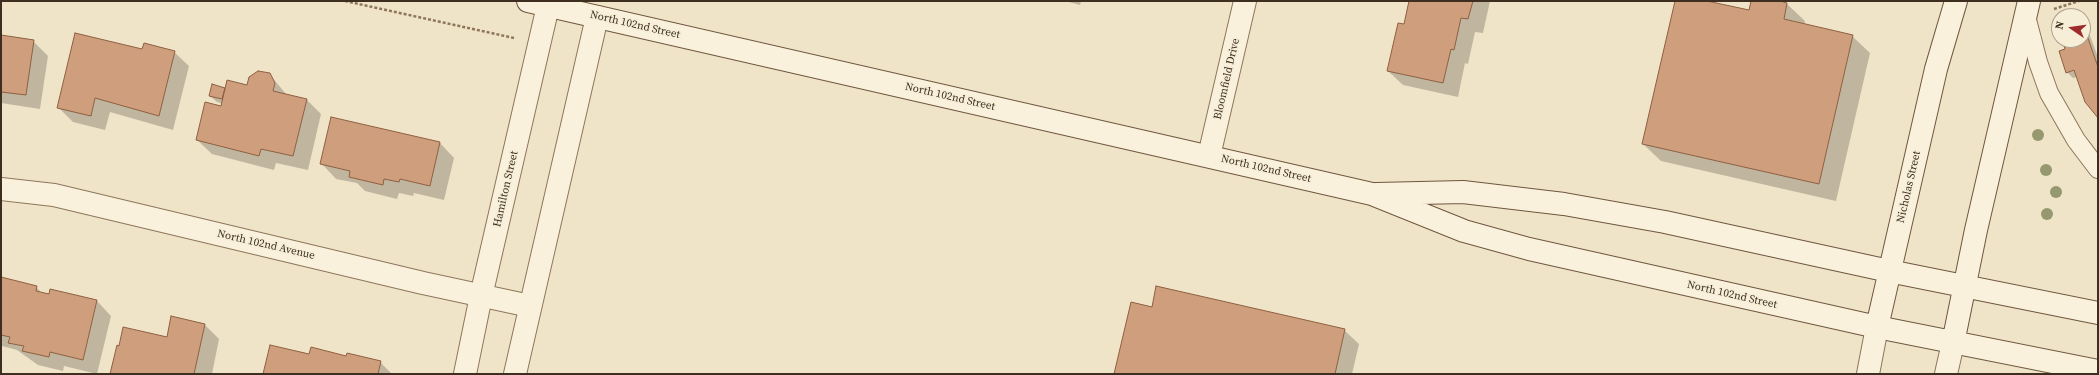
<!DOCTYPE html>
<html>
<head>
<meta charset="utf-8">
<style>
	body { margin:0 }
	#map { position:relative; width:2099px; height:375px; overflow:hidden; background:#f0e4c8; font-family:"Source Serif 4",serif }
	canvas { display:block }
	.frame { position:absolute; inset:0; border:2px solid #3d2e20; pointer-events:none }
	.north { position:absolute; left:2051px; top:8px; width:40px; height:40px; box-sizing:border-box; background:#f7eed8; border:1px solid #ada18e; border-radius:50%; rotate:283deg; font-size:11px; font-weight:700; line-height:16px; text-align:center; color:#3d2e20 }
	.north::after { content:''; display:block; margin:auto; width:14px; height:18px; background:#9e2a2b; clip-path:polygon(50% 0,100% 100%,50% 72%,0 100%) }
</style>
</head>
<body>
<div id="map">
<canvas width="2099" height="375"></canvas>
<div class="frame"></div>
<div class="north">N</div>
</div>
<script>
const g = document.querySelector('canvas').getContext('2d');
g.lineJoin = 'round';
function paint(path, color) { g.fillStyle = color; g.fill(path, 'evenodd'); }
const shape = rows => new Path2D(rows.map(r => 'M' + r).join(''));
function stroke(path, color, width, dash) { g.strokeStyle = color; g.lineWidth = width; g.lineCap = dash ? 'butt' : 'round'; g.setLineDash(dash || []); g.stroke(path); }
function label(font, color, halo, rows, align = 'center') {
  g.font = font + ' "Source Serif 4",serif'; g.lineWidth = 3.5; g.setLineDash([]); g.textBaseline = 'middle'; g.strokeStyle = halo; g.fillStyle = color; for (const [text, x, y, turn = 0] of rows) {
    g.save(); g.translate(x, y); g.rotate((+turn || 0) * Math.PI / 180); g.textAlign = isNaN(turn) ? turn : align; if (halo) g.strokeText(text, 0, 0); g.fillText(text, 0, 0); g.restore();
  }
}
const shadow = shape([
	[1065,1,1081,1,1080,5],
	[1410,1,1490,1,1483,33,1475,32,1468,64,1465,63,1458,97,1403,85,1388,71,1405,25],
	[1676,1,1702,1,1749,12,1752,1,1775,1,1787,4,1805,21,1804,25,1852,36,1870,53,1836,201,1661,161,1643,144],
	[2083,17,2098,57,2098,117,2077,77,2073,78,2067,72,2067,50,2063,40,2083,40],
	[1,36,33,41,48,56,40,109,1,103],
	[143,50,174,52,189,66,173,130,110,112,105,130,73,122,58,107],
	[269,74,287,95,307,100,321,114,308,170,276,163,274,170,212,154,197,140,223,104,217,102,210,96,224,89,226,90,248,86],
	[440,143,454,158,444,200,414,193,413,196,399,193,397,199,365,191,357,183,336,179,322,164],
	[1,278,36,287,43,294,50,295,97,301,111,316,97,374,64,366,63,371,38,365,17,350,2,346],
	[1153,308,1344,330,1359,344,1352,374,1115,374],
	[205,325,219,339,212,374,111,374,167,338],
	[310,355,347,357,380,362,392,374,264,374]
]);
const building = shape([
	[1409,1,1473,1,1468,19,1461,18,1454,50,1451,49,1443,83,1387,71,1398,23,1404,24,1409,1],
	[1675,1,1707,1,1749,10,1751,1,1780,1,1787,3,1784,19,1853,35,1819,184,1642,144,1675,1],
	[2079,12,2080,16,2067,16,2079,12],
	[2059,19,2059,31,2055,20,2059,19],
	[2083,24,2098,67,2098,118,2085,102,2074,70,2066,73,2059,51,2065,49,2062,40,2083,40,2083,24],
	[75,33,142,49,144,43,175,51,159,116,95,98,91,116,57,108,75,33],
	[1,35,34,40,26,95,1,92,1,35],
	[258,71,270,73,275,83,273,91,307,99,293,156,261,149,259,156,196,140,205,102,221,106,227,80,247,85,249,77,258,71],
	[212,84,225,88,222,99,209,96,212,84],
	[331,117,440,142,430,186,400,179,399,182,384,179,383,185,349,177,350,171,320,164,331,117],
	[1,277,37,286,36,291,49,294,50,289,97,300,83,360,50,352,49,357,22,351,24,346,8,343,10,337,1,335,1,277],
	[1156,286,1345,329,1335,374,1114,374,1131,302,1152,307,1156,286],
	[171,316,205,324,194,374,110,374,117,345,119,346,123,327,167,337,171,316],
	[270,345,309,354,311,347,346,356,347,353,381,361,378,374,263,374,270,345]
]);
const path = shape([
	[345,1,514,38],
	[2054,9,2079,1]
]);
const lane = shape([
	[2026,16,2038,62,2049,93,2076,140,2098,169]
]);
const street = shape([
	[1209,156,1245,1],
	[1,189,54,195,423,283,530,306],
	[465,374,481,296,548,6],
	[515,374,597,17],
	[1868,374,1877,327],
	[1946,374,1953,343]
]);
const secondary = shape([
	[528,1,1372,194,1464,231,1529,249,1877,327,2098,371],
	[1376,194,1463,192,1564,204,1665,222,1889,271,2098,313],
	[1877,327,1936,69,1956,1],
	[1953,343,1976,230,2029,1]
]);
const trees = [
	[2038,135],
	[2046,170],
	[2056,192],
	[2047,214]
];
const streetNames = [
	["North 102nd Street",635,25,13],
	["Bloomfield Drive",1227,79,-77],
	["North 102nd Street",950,97,13],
	["North 102nd Street",1266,169,13],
	["Nicholas Street",1909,187,-77],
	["Hamilton Street",506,189,-77],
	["North 102nd Avenue",266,245,13],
	["North 102nd Street",1732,295,13]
];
paint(shadow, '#0003');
paint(building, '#cf9f7d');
stroke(building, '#8d5f41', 1);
stroke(lane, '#8d765c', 20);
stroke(street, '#8d765c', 24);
stroke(secondary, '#6f573f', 24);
stroke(path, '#8d765c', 2.5, [3, 2]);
stroke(lane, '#faf1dc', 18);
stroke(street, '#faf1dc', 22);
stroke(secondary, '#faf1dc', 22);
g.fillStyle = '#96986f';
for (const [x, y] of trees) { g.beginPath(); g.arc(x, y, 6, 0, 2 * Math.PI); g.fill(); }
label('11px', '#3d2e20', '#f7eed8', streetNames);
</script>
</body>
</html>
